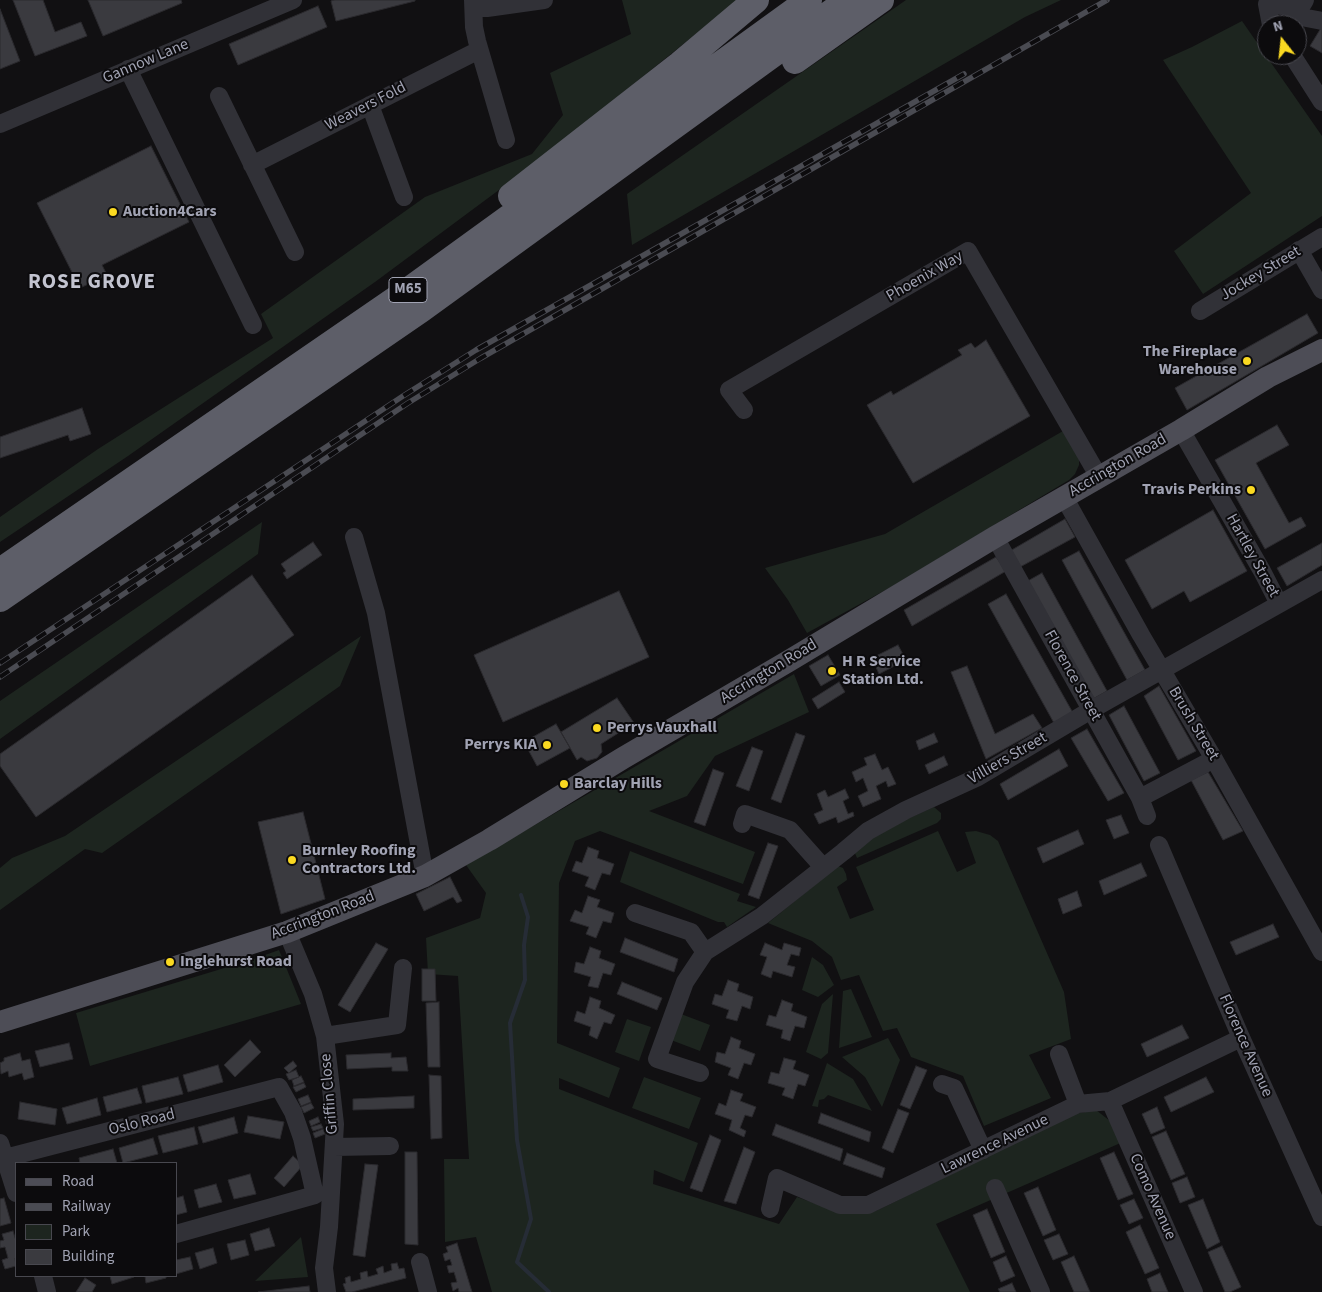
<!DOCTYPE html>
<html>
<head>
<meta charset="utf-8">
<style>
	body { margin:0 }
	#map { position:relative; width:1322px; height:1292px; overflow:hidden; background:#111012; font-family:"Source Sans 3",sans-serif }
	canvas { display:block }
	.legend { position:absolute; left:15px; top:1162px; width:162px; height:115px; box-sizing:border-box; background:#0c0b0d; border:1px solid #48484f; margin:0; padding:6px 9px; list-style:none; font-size:15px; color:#a1a3b3 }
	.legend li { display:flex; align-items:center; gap:10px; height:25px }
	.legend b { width:25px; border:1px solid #48484f }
	.north { position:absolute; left:1257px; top:15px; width:50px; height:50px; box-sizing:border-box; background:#0c0b0d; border:1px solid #48484f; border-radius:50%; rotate:344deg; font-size:14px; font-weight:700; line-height:20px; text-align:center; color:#a1a3b3 }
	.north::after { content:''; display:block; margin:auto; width:18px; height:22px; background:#fad921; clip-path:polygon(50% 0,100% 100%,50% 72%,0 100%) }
</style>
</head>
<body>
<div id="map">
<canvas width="1322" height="1292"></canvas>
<ul class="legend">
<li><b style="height:6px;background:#4d4d56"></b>Road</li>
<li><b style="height:6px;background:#4a4b52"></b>Railway</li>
<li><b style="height:14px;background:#1d251f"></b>Park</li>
<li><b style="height:14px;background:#3a3a3f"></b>Building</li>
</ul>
<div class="north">N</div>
</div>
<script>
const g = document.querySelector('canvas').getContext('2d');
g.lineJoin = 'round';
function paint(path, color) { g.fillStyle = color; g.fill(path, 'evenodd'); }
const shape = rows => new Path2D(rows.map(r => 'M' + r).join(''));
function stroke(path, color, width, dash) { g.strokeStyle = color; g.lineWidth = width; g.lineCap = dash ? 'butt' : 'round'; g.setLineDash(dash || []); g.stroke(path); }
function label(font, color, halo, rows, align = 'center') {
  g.font = font + ' "Source Sans 3",sans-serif'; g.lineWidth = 4; g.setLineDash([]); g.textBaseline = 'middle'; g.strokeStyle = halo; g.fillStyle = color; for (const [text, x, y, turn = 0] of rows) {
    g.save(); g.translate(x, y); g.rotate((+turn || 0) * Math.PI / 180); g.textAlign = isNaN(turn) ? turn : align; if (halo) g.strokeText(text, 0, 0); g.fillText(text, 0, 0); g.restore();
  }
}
const green = shape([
	[622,0,738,0,538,161,375,282,128,456,0,542,0,517,98,449,273,338,261,314,425,197,532,154,563,115,550,73,631,34],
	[906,0,1061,0,1025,17,632,245,627,194],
	[1242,21,1322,136,1322,216,1203,294,1174,251,1251,193,1163,60,1192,47],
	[1063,431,1079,458,1079,465,1075,474,1069,480,891,587,807,633,788,600,765,568,885,534],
	[262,522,258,554,0,739,0,701],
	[361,636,340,686,102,853,85,849,0,910,0,868,12,858,65,836],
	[794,674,809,712,715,756,687,796,649,811,755,852,743,884,600,831,575,841,559,883,557,1043,620,1068,609,1098,559,1078,559,1089,698,1143,684,1182,654,1170,653,1184,779,1224,797,1197,845,1214,876,1211,1074,1114,1096,1110,1119,1128,1125,1141,936,1224,970,1292,492,1292,476,1237,445,1242,444,1159,469,1159,458,976,428,974,426,938,480,918,486,893,466,865],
	[934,807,941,813,941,819,937,823,857,858,854,851,865,841,894,825],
	[938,831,957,872,976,863,965,832,976,831,990,835,998,841,1064,992,1071,1039,1029,1055,1051,1098,984,1126,963,1076,911,1057,897,1028,883,1031,859,975,841,980,832,957,812,941,768,923,838,866,843,868,846,874,847,880,837,887,850,919,874,910,856,867],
	[630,851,740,894,737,901,756,907,727,927,724,922,718,922,620,882],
	[279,950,301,1004,90,1066,76,1013,254,959],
	[812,957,823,965,834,985,818,997,802,990],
	[851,989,872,1037,839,1048,843,991],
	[833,994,828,1053,821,1059,806,1052,822,1004],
	[681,1014,710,1025,700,1051,671,1040],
	[627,1019,651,1027,639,1061,615,1052],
	[888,1038,900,1060,882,1107,865,1077,842,1057],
	[827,1063,853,1079,872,1111,828,1095,824,1099,819,1100,818,1107,812,1106],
	[644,1077,701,1098,689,1129,632,1108],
	[301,1237,308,1277,255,1281]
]);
const stream = shape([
	[521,895,528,917,524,945,525,980,510,1023,517,1140,531,1219,517,1262,549,1292]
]);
const building = shape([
	[13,0,43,0,55,32,81,22,87,36,35,56,13,0],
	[88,0,181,0,182,3,103,36,88,0],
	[334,0,415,0,415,1,336,21,331,1,334,0],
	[318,6,327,27,238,65,229,44,318,6],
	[0,9,20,61,0,69,0,9],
	[1321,28,1322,29,1322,53,1310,46,1321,28],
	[151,146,189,222,102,265,107,275,80,288,37,203,151,146],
	[1307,314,1318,333,1187,410,1175,388,1307,314],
	[986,340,1030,416,913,483,867,405,891,391,893,395,962,355,958,350,971,343,975,348,986,340],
	[82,408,91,434,70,441,68,435,0,458,0,437,82,408],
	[1277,425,1289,445,1256,463,1289,523,1301,517,1306,526,1265,549,1215,460,1277,425],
	[1213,510,1247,571,1190,602,1184,591,1152,609,1125,560,1213,510],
	[1065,519,1075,537,1020,567,1010,551,1065,519],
	[313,542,322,555,287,579,283,573,286,571,281,564,313,542],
	[1322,543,1322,565,1287,586,1277,568,1322,543],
	[1079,551,1145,670,1127,680,1062,560,1079,551],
	[996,557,1006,571,912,626,904,610,996,557],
	[1042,573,1107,691,1091,700,1026,582,1042,573],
	[252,575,294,635,36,817,0,766,0,754,252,575],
	[619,591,649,657,503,722,474,655,619,591],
	[1006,594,1073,713,1054,723,988,604,1006,594],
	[898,645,906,660,879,674,872,658,898,645],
	[828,655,840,675,821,686,809,666,828,655],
	[967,666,995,734,1033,714,1042,728,986,759,951,672,967,666],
	[839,682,845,692,818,709,812,699,839,682],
	[1159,686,1196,751,1178,760,1144,696,1159,686],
	[617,698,634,723,601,744,602,752,597,758,587,761,581,757,577,760,561,732,617,698],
	[1124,706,1160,773,1144,781,1109,715,1124,706],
	[556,724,570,748,537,766,524,742,556,724],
	[1087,729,1124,793,1108,801,1071,738,1087,729],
	[796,733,805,736,781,803,771,799,796,733],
	[934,733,938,742,919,750,916,741,934,733],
	[752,747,763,751,749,791,736,786,752,747],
	[1059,749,1068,766,1008,800,1000,784,1059,749],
	[875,754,882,770,888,767,896,784,888,787,886,781,876,786,881,799,863,807,858,796,868,791,863,778,856,782,852,772,867,765,864,758,875,754],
	[944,756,948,765,929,774,925,765,944,756],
	[713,769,724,773,705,826,694,822,713,769],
	[1208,772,1243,831,1223,840,1191,780,1208,772],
	[845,789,849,798,843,801,848,814,853,812,854,816,838,823,836,817,819,824,814,814,823,810,817,794,825,790,828,797,845,789],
	[303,812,325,899,281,914,258,822,303,812],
	[1121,815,1129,833,1114,839,1106,820,1121,815],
	[1078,830,1084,844,1043,863,1037,848,1078,830],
	[768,843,778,846,759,899,748,895,768,843],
	[588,847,599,851,597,858,614,864,610,875,602,873,595,890,585,886,589,877,572,871,576,861,582,863,588,847],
	[1141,863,1147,876,1104,895,1099,881,1141,863],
	[450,877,462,901,457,903,453,897,424,911,416,894,450,877],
	[1077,891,1082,906,1063,914,1058,899,1077,891],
	[588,896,600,900,597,907,614,913,611,923,603,921,596,938,586,934,589,927,570,921,575,910,582,913,588,896],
	[1273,924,1279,937,1236,955,1230,942,1273,924],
	[625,938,678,959,674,972,620,952,625,938],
	[376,943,388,949,350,1012,338,1005,376,943],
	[765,943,782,950,784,943,801,948,799,956,791,954,787,965,795,967,792,977,773,971,771,978,761,974,767,957,760,955,765,943],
	[590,947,601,951,599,958,615,964,611,975,603,973,598,988,588,986,591,977,574,972,576,962,584,964,590,947],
	[422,969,435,969,436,1001,422,1001,422,969],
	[728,980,739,984,737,991,753,997,750,1009,742,1006,737,1021,726,1018,729,1010,712,1004,715,994,722,996,728,980],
	[622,982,662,998,657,1010,617,994,622,982],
	[590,997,601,1001,599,1008,615,1015,611,1024,604,1022,597,1039,589,1035,591,1027,574,1021,577,1011,585,1014,590,997],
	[782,1000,793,1004,791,1011,807,1017,804,1028,795,1026,790,1041,781,1038,783,1030,766,1025,769,1015,776,1017,782,1000],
	[439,1002,440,1067,428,1067,426,1003,439,1002],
	[1182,1025,1189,1038,1147,1057,1141,1044,1182,1025],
	[731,1037,741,1041,739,1048,755,1054,751,1065,744,1063,738,1079,728,1075,731,1068,715,1062,717,1052,725,1054,731,1037],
	[250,1040,261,1052,235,1077,224,1065,250,1040],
	[69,1043,73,1059,40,1067,35,1051,69,1043],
	[20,1053,22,1061,30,1059,34,1077,24,1080,22,1073,9,1077,8,1071,1,1074,0,1063,4,1061,4,1058,20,1053],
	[391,1053,391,1058,406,1057,408,1071,392,1071,392,1067,347,1069,346,1055,391,1053],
	[784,1058,796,1061,793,1069,809,1075,805,1086,798,1084,793,1099,782,1095,785,1088,768,1083,771,1072,779,1074,784,1058],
	[293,1061,297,1066,289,1073,284,1068,293,1061],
	[218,1065,223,1082,188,1092,183,1075,218,1065],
	[916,1066,927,1070,910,1109,900,1105,916,1066],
	[296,1070,299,1077,289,1080,286,1074,296,1070],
	[429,1075,441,1076,442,1138,431,1139,429,1075],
	[301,1076,304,1082,294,1086,292,1080,301,1076],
	[178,1077,183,1094,146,1103,142,1086,178,1077],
	[1206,1077,1214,1092,1171,1112,1164,1097,1206,1077],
	[304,1083,306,1087,296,1092,293,1087,304,1083],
	[137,1088,142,1103,107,1112,103,1097,137,1088],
	[731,1090,743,1094,740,1101,756,1107,752,1117,745,1115,740,1128,746,1131,744,1137,729,1130,732,1120,715,1114,719,1103,726,1106,731,1090],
	[308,1095,311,1102,301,1106,298,1099,308,1095],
	[414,1096,414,1108,353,1110,353,1099,414,1096],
	[97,1098,101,1115,67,1124,62,1108,97,1098],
	[20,1102,57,1109,55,1125,18,1119,20,1102],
	[311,1103,314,1108,304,1113,301,1107,311,1103],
	[1157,1107,1165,1128,1151,1134,1142,1114,1157,1107],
	[898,1109,909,1113,893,1153,882,1148,898,1109],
	[821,1113,871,1132,869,1142,818,1123,821,1113],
	[248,1116,284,1122,280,1139,244,1132,248,1116],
	[234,1117,238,1133,203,1143,198,1127,234,1117],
	[318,1117,320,1122,311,1126,309,1121,318,1117],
	[321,1124,323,1128,313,1131,311,1127,321,1124],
	[776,1124,843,1149,840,1161,772,1135,776,1124],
	[194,1127,198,1144,163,1153,158,1136,194,1127],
	[323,1129,325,1134,315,1138,313,1133,323,1129],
	[1166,1131,1185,1174,1171,1180,1152,1137,1166,1131],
	[710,1135,721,1140,702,1192,690,1188,710,1135],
	[153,1138,158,1154,123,1163,119,1148,153,1138],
	[744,1147,755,1152,736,1204,724,1201,744,1147],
	[113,1149,117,1163,80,1163,79,1158,113,1149],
	[405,1152,417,1152,418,1245,405,1244,405,1152],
	[1114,1152,1133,1194,1118,1200,1100,1158,1114,1152],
	[847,1153,885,1168,882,1178,843,1164,847,1153],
	[293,1156,303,1165,284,1187,274,1178,293,1156],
	[365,1164,378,1165,365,1257,353,1255,365,1164],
	[250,1174,256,1194,234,1199,228,1180,250,1174],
	[1187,1177,1195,1197,1180,1203,1172,1183,1187,1177],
	[216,1184,222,1202,199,1208,194,1190,216,1184],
	[1038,1187,1056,1230,1043,1236,1024,1193,1038,1187],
	[183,1196,187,1212,176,1215,176,1198,183,1196],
	[4,1198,11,1223,0,1226,0,1199,4,1198],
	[1134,1199,1143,1218,1129,1224,1120,1205,1134,1199],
	[1203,1199,1220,1242,1207,1249,1188,1205,1203,1199],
	[987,1209,1005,1252,991,1258,973,1215,987,1209],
	[1140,1225,1159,1268,1145,1274,1126,1232,1140,1225],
	[269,1228,275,1246,255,1251,250,1234,269,1228],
	[13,1231,16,1241,16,1258,15,1258,16,1266,5,1269,2,1260,8,1258,5,1247,0,1248,0,1241,4,1240,2,1234,13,1231],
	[1059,1234,1068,1254,1053,1260,1044,1240,1059,1234],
	[245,1240,249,1255,231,1260,227,1244,245,1240],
	[457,1243,472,1292,459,1292,458,1288,453,1291,451,1283,457,1282,454,1272,449,1273,447,1266,452,1265,450,1259,445,1261,443,1254,448,1252,446,1247,457,1243],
	[1222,1246,1241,1287,1230,1292,1225,1292,1208,1252,1222,1246],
	[213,1248,217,1263,200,1269,195,1253,213,1248],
	[1006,1256,1015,1276,1001,1282,993,1262,1006,1256],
	[1074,1256,1090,1292,1074,1292,1061,1262,1074,1256],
	[190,1257,193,1269,176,1274,176,1260,190,1257],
	[397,1263,399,1269,404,1268,406,1278,352,1292,346,1292,343,1284,346,1283,345,1278,350,1276,351,1282,361,1279,360,1273,367,1271,368,1277,378,1274,376,1269,383,1266,384,1273,392,1270,391,1264,397,1263],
	[1160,1273,1168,1292,1152,1292,1147,1279,1160,1273],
	[110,1276,133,1276,134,1277,112,1284,110,1276],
	[145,1276,166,1276,166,1278,146,1283,145,1276],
	[85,1278,96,1285,92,1292,76,1292,85,1278],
	[1012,1283,1016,1292,1000,1292,998,1289,1012,1283],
	[309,1286,310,1292,258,1292,309,1286]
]);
const minor = shape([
	[473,0,474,27,477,41,506,140],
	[474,8,487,8,544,0],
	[1296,16,1322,21],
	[1271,25,1267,4,1300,8],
	[1290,25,1305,0],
	[1292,55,1322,102],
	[128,69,253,325],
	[219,96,295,252],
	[370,105,404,197],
	[0,124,293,0],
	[252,165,479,50],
	[1299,250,1322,290],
	[1200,311,1322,237],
	[744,410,729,390,968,251,1099,477],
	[1181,430,1262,571,1279,604],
	[1064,497,1141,635,1214,759,1322,952],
	[354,537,376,613,425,876],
	[995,537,1140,798,1147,816],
	[1140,798,1214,759],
	[742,824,745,814,790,830,823,867],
	[1159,845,1239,1033,1322,1217],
	[635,913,691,932,705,952],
	[287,932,313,994,325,1036,335,1124,329,1227,324,1268,327,1292],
	[325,1036,397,1025,403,968],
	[1059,1054,1078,1104],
	[700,1073,657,1059,685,982,705,952,762,916,843,852,868,831,906,810,978,777,1091,710,1322,580],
	[942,1084,954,1088,983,1150],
	[1110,1101,1194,1292],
	[0,1143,16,1193],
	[334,1147,390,1146],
	[5,1158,279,1087,293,1112,302,1138,315,1195,176,1234],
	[995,1188,1041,1292],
	[770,1209,777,1178,840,1205,868,1205,1078,1104,1110,1101,1241,1038],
	[420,1262,428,1292],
	[43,1276,47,1292]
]);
const major = shape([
	[0,1022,287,932,425,876,489,840,623,758,787,662,995,537,1181,430,1268,377,1322,350]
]);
const highway = shape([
	[795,61,881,0],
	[511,196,680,64,756,0],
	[0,571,406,292,809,0],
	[0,599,422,309,848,0]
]);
const rail = shape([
	[0,663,403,396,476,350,964,74],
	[0,677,408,403,481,358,1107,0]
]);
const markers = [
	[113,212,5,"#fad921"],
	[1247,361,5,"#fad921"],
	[1251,490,5,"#fad921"],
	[832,671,5,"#fad921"],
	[597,728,5,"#fad921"],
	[547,745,5,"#fad921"],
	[564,784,5,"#fad921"],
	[292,860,5,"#fad921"],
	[170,962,5,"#fad921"]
];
const shields = [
	[408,290,38]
];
const shieldNames = [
	["M65",408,290]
];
const streetNames = [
	["Gannow Lane",146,62,-23],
	["Weavers Fold",366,107,-27],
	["Jockey Street",1261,274,-31],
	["Phoenix Way",925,277,-30],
	["Accrington Road",1118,466,-30],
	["Hartley Street",1252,556,61],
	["Accrington Road",769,672,-31],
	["Florence Street",1072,676,61],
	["Brush Street",1193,724,59],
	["Villiers Street",1008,759,-30],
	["Accrington Road",323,916,-21],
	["Florence Avenue",1245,1046,66],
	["Griffin Close",330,1094,-95],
	["Oslo Road",142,1123,-14],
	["Lawrence Avenue",995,1145,-26],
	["Como Avenue",1152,1197,66]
];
const poiNames = [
	["Auction4Cars",123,212],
	["The Fireplace",1237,352,"right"],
	["Warehouse",1237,370,"right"],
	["Travis Perkins",1241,490,"right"],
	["H R Service",842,662],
	["Station Ltd.",842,680],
	["Perrys Vauxhall",607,728],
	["Perrys KIA",537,745,"right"],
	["Barclay Hills",574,784],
	["Burnley Roofing",302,851],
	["Contractors Ltd.",302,869],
	["Inglehurst Road",180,962]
];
const districtNames = [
	["ROSE GROVE",92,283]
];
paint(green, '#1d251f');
stroke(stream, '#262c36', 4);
paint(building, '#3a3a3f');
stroke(building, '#2b2a2e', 1);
stroke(minor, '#313137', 18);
stroke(major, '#4d4d56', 22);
stroke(highway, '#5d5e68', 26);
stroke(rail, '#4a4b52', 5.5);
stroke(rail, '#0c0b0d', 4, [11]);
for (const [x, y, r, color] of markers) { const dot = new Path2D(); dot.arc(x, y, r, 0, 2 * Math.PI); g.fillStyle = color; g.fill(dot); stroke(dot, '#0c0b0d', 2); }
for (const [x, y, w] of shields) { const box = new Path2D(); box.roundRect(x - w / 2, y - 12.5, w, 25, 4); g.fillStyle = '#0c0b0d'; g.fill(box); stroke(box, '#a1a3b3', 1); }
label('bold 15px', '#a1a3b3', null, shieldNames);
label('16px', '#a1a3b3', '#0c0b0d', streetNames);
label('bold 16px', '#a1a3b3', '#0c0b0d', poiNames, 'left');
g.letterSpacing = '1px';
label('bold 21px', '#c2c3cf', '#0c0b0d', districtNames);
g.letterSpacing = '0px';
</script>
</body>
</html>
